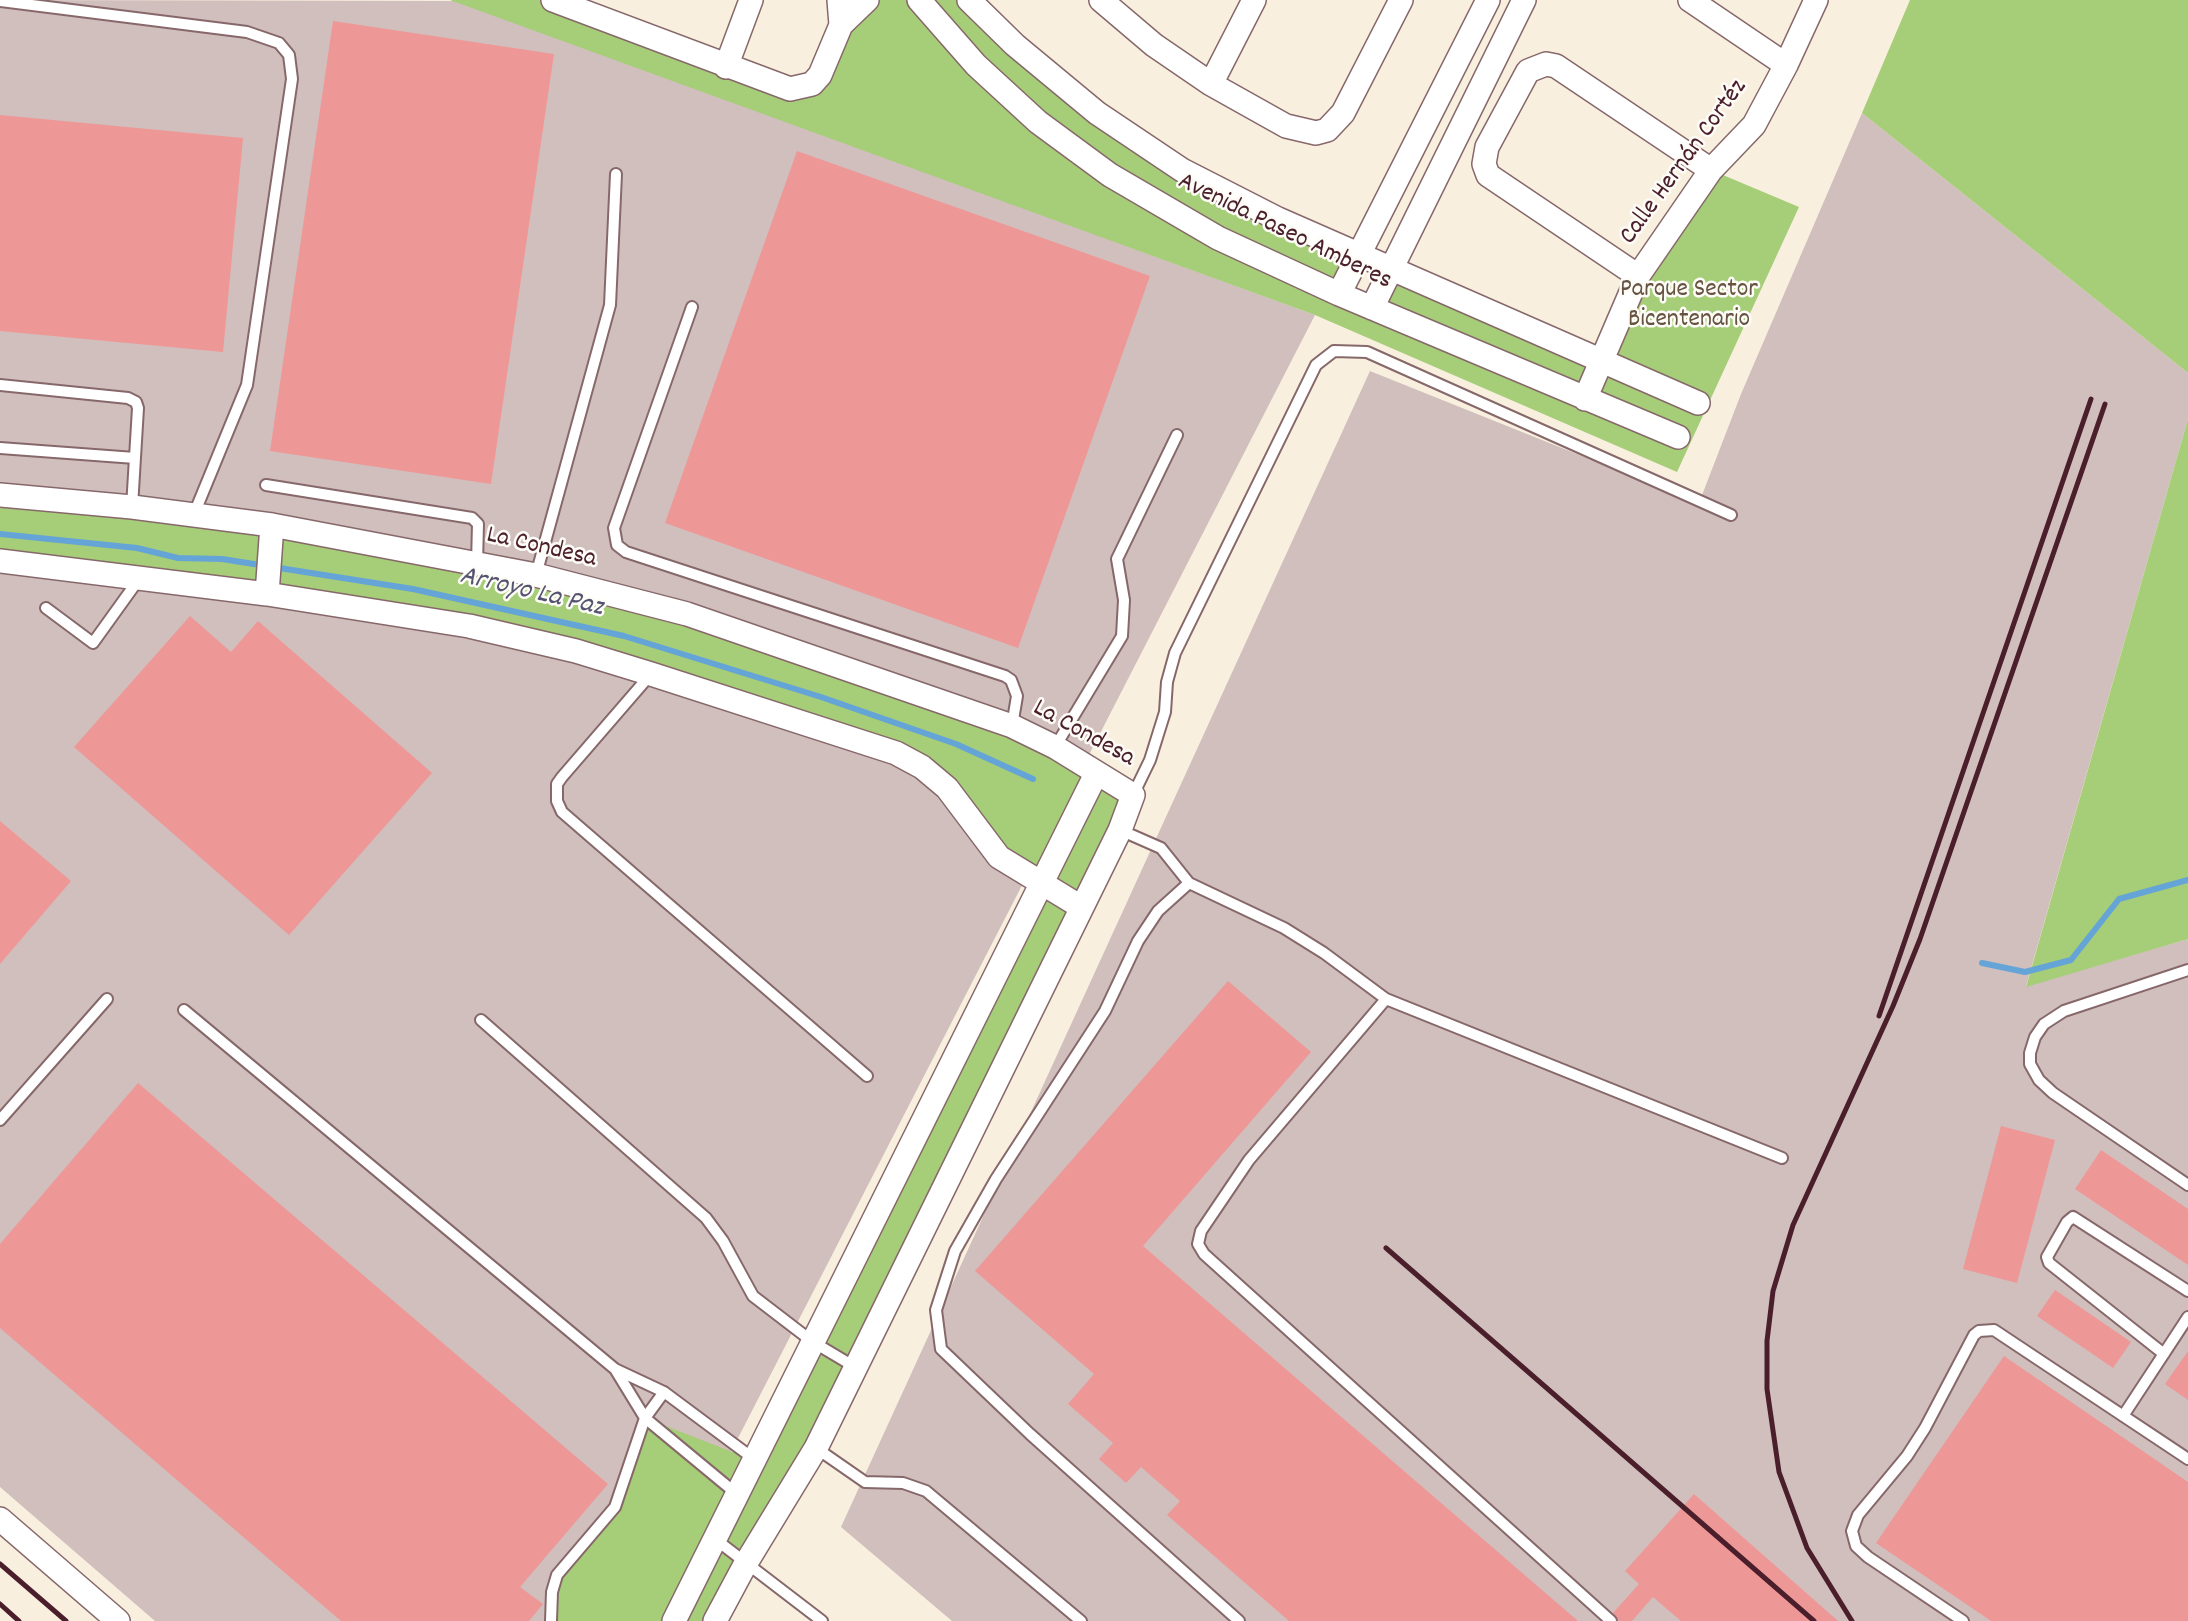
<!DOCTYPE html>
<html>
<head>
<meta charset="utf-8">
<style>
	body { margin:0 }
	canvas { display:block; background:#f8efde }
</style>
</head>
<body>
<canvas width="2188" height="1621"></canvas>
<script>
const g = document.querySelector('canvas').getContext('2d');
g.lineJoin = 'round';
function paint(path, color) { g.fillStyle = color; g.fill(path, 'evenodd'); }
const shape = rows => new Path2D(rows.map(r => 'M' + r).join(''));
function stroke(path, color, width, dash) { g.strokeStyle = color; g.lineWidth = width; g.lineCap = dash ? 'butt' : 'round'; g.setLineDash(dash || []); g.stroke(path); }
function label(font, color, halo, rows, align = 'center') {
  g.font = font + ' Dekko,sans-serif'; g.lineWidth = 5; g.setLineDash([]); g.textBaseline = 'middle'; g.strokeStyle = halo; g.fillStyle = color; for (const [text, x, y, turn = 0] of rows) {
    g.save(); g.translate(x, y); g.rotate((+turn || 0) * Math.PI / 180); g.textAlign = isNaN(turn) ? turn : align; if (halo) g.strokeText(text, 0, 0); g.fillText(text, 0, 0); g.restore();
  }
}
const industrial = shape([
	[0,0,459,1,1315,315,644,1621,155,1621,0,1487],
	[1862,113,2188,373,2188,419,2026,986,2188,939,2188,1621,952,1621,841,1527,1370,371,1699,503,1741,394]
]);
const green = shape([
	[450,0,553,0,801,89,867,0,969,0,1100,116,1359,255,1340,294,1372,308,1390,269,1602,361,1711,170,1799,207,1677,472,1315,315],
	[1910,0,2188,0,2188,373,1862,113],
	[2188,419,2188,939,2026,987],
	[0,495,536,575,1012,726,1133,795,1120,830,715,1621,551,1621,554,1583,615,1507,645,1418,756,1461,1041,884,922,767,576,651,0,560]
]);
const stream = shape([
	[0,534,137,548,178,558,222,559,413,589,624,636,821,697,956,744,1033,779],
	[1982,963,2025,972,2071,960,2119,899,2188,880]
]);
const building = shape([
	[333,21,554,54,491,484,270,451],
	[0,115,243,138,223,352,0,331],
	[797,151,1150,276,1018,648,665,523],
	[190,616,231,652,258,621,432,773,289,935,74,747],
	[0,821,71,881,0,964],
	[1228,981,1311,1052,1143,1246,1578,1621,1289,1621,1167,1515,1180,1501,1141,1467,1126,1483,1099,1459,1113,1443,1068,1404,1094,1374,975,1271],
	[138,1083,608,1484,520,1587,543,1604,529,1621,341,1621,0,1328,0,1244],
	[2001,1126,2055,1140,2017,1283,1963,1269],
	[2101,1150,2188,1209,2188,1265,2075,1189],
	[2055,1290,2131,1342,2113,1368,2037,1316],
	[2188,1351,2188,1400,2165,1384],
	[2004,1356,2188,1482,2188,1621,1991,1621,1876,1543],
	[1694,1494,1838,1621,1681,1621,1653,1597,1632,1621,1619,1621,1613,1613,1639,1584,1625,1571]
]);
const lane = shape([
	[0,1,247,32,279,43,289,55,292,79,247,385,194,514],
	[692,307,614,528,617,545,626,552,1005,676,1011,680,1017,696,1012,726],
	[0,385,128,398,136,402,138,408,132,507],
	[0,448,135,458],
	[266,485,472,518,478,524,477,563],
	[536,575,610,305,616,174],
	[46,608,93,643,139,579],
	[651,674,562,777,557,784,557,801,562,812,867,1076],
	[1055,747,1122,636,1124,600,1117,559,1177,435],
	[1133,795,1150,760,1165,712,1167,682,1175,653,1316,365,1334,351,1367,352,1731,515],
	[1120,830,1161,848,1189,883,1284,928,1324,953,1386,999,1782,1158],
	[1189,883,1158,911,1138,941,1105,1011,996,1179,955,1251,936,1310,941,1349,1030,1434,1239,1621],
	[2188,970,2064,1011,2044,1024,2035,1037,2030,1053,2030,1064,2039,1080,2053,1093,2188,1185],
	[1386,999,1249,1160,1201,1231,1198,1244,1204,1254,1611,1621],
	[184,1010,615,1369,664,1392,754,1459],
	[481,1020,706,1218,723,1241,753,1296,813,1342,855,1367],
	[0,1120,107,999],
	[2164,1354,2049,1263,2047,1257,2067,1222,2073,1217,2188,1291],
	[615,1369,645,1418,738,1495],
	[2123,1416,2188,1317],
	[816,1448,865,1482,903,1483,926,1491,1081,1621],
	[715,1539,822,1621],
	[551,1621,552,1592,557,1575,615,1507,645,1418,664,1392],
	[1963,1621,1868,1557,1856,1546,1852,1531,1858,1515,1907,1456,1925,1428,1974,1335,1979,1331,1994,1330,2188,1459]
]);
const street = shape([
	[553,0,790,89,812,84,820,75,841,25,867,0],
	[839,0,841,25],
	[919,0,976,65,1038,122,1110,175,1218,238,1339,294,1678,437],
	[969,0,1015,45,1097,113,1182,170,1278,219,1698,403],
	[1101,0,1154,45,1211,84,1286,126,1316,133,1327,130,1343,113,1401,0],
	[1690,0,1786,65],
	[726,67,751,0],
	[1211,84,1254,0],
	[1638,276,1488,175,1484,164,1487,147,1528,71,1546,64,1556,66,1711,170],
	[1339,294,1488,0],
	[1372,308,1524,0],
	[1585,399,1638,276,1711,170,1754,125,1786,65,1816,0],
	[0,495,132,507,272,525,536,575,687,614,1012,726,1055,747,1133,795,1120,830,816,1448,746,1563,715,1621],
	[0,561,267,594,469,626,576,651,651,674,896,753,922,767,947,788,999,857,1081,907],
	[267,594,272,525],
	[0,1519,118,1621],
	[674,1621,1096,774]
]);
const rail = shape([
	[1879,1016,2091,399],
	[1386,1248,1814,1621],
	[0,1564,66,1621],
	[0,1604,19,1621],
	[1852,1621,1807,1548,1779,1472,1767,1389,1767,1341,1773,1291,1793,1225,1893,1006,1920,939,2105,404]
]);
const streetNames = [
	["Calle Hernán Cortéz",1685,163,-54],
	["Avenida Paseo Amberes",1284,233,26],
	["La Condesa",541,549,13],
	["La Condesa",1083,735,29]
];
const parkNames = [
	["Parque Sector",1689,291],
	["Bicentenario",1689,321]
];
const waterNames = [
	["Arroyo La Paz",531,594,13]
];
paint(industrial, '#d1bfbd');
paint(green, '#a6cd78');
stroke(stream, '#65a4d7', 6);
paint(building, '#ee9797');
stroke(lane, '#87686a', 14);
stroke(street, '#87686a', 26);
stroke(lane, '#fff', 10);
stroke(street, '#fff', 23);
stroke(rail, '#4a1f2b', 5);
label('26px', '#4a1f2b', '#fdfcf7', streetNames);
label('26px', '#665342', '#fdfcf7', parkNames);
label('italic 28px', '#555470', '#fdfcf7', waterNames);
</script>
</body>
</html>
